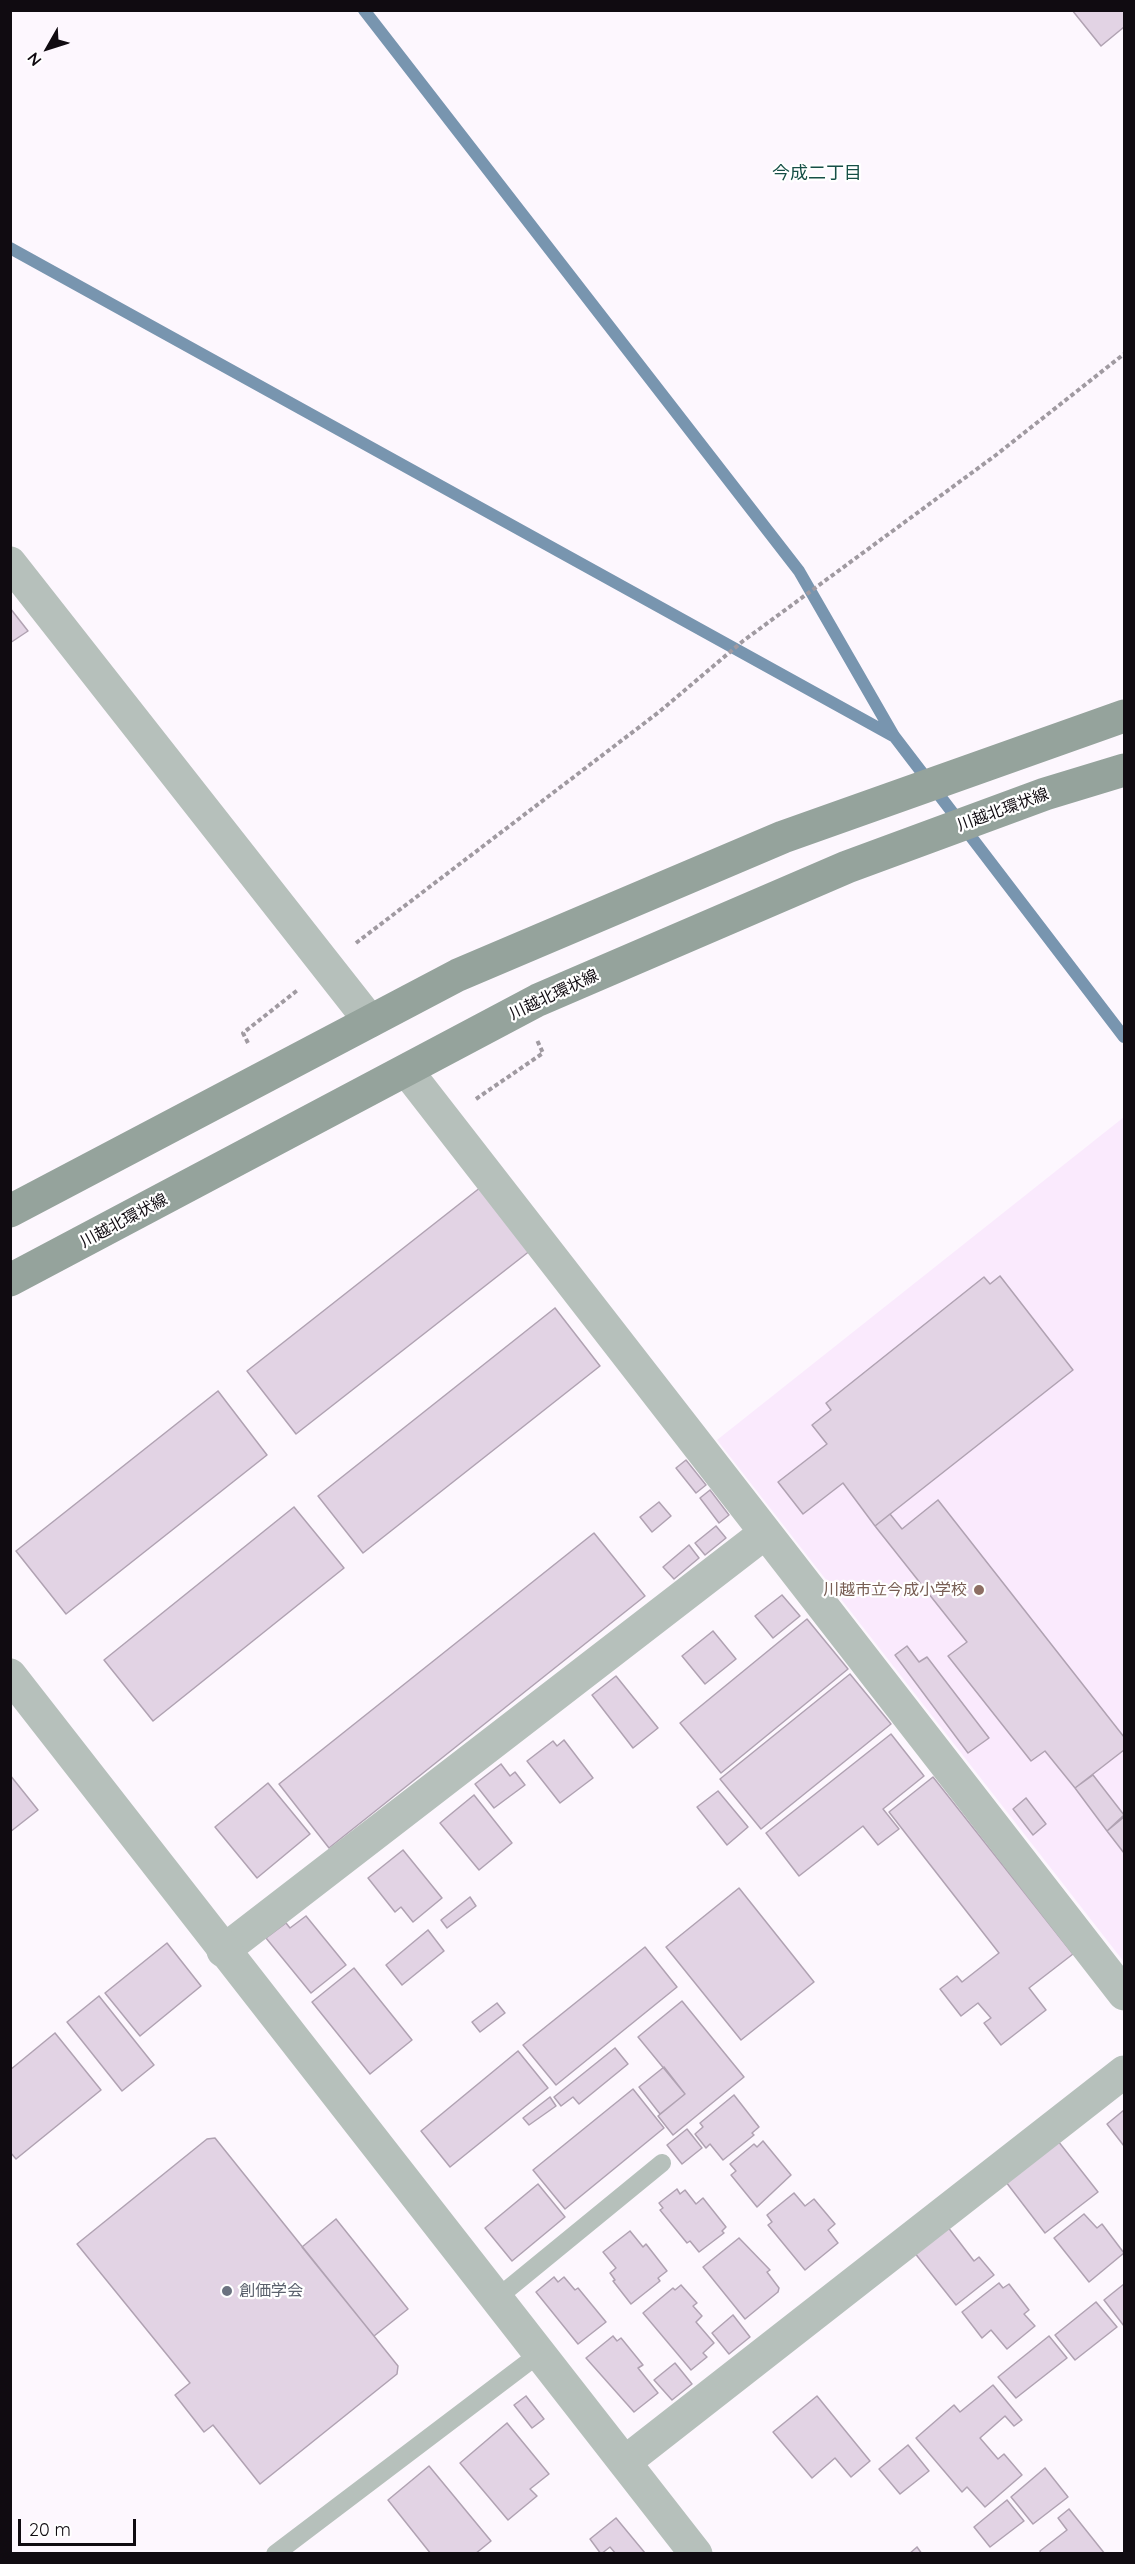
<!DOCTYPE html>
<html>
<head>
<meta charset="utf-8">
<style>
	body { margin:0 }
	#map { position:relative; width:1135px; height:2564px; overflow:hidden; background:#fdf7fe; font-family:Quicksand,sans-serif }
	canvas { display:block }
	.frame { position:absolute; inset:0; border:12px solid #100b11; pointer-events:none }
	.north { position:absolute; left:18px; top:18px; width:60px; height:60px; -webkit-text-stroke:4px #fff; paint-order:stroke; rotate:231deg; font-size:16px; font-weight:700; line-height:24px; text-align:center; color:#100b11 }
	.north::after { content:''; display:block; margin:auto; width:21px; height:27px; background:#100b11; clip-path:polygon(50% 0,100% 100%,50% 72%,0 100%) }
	.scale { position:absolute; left:18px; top:2519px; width:118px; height:27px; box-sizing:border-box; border:3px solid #100b11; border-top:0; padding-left:8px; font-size:18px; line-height:21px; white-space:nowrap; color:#100b11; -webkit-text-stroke:4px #fff; paint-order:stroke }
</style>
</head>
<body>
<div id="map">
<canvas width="1135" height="2564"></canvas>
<div class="frame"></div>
<div class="north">N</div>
<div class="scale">20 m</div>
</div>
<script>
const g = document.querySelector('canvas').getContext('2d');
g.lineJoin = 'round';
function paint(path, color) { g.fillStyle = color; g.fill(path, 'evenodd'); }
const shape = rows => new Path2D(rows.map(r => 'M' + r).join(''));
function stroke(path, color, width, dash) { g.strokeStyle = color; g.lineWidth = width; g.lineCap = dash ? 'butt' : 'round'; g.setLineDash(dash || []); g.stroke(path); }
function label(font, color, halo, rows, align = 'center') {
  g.font = font + ' Quicksand,"Noto Sans JP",sans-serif'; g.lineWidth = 4.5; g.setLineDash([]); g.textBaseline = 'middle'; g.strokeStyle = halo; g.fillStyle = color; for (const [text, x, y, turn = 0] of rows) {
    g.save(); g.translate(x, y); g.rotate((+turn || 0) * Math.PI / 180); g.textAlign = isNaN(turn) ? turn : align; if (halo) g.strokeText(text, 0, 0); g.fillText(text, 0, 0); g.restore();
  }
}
const built = shape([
	[1124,1117,1124,1962,717,1440]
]);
const stream = shape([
	[364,10,799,571,894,736,1124,1037],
	[10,248,893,736]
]);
const building = shape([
	[1072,10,1124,10,1124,27,1101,46,1072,10],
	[10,608,28,631,10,643,10,608],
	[481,1187,531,1250,296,1434,247,1371,481,1187],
	[1000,1276,1073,1370,875,1526,843,1483,803,1514,778,1482,827,1444,812,1425,831,1410,826,1403,984,1277,990,1284,1000,1276],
	[555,1308,600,1366,363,1553,318,1496,555,1308],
	[218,1391,267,1455,66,1614,16,1551,218,1391],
	[686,1460,706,1485,696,1493,676,1468,686,1460],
	[710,1490,729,1515,719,1523,700,1498,710,1490],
	[938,1500,1124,1737,1124,1750,1075,1788,1045,1751,1031,1761,948,1656,967,1642,875,1526,890,1514,902,1529,938,1500],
	[659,1502,671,1516,652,1532,640,1517,659,1502],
	[294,1507,344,1568,153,1721,104,1660,294,1507],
	[716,1526,726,1538,705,1555,695,1543,716,1526],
	[594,1533,645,1596,329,1848,279,1784,594,1533],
	[689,1545,699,1558,674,1579,663,1567,689,1545],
	[782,1595,800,1616,773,1638,755,1616,782,1595],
	[807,1619,848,1669,721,1773,680,1723,807,1619],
	[713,1631,736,1659,705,1684,682,1656,713,1631],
	[907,1646,919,1662,927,1657,989,1738,968,1753,895,1655,907,1646],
	[850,1674,891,1724,761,1829,720,1779,850,1674],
	[616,1676,658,1728,633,1748,592,1695,616,1676],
	[891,1734,924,1776,883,1809,899,1829,878,1845,863,1826,799,1876,766,1833,891,1734],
	[564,1740,593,1778,560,1803,527,1761,553,1741,557,1746,564,1740],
	[501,1764,510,1776,515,1772,525,1785,494,1808,475,1784,501,1764],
	[10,1775,38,1810,10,1832,10,1775],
	[1093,1775,1124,1815,1107,1831,1075,1788,1093,1775],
	[933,1777,1073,1954,1029,1988,1046,2010,1001,2045,984,2023,991,2018,978,2003,961,2016,940,1989,957,1976,962,1982,999,1953,889,1812,933,1777],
	[268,1783,310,1834,257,1878,215,1827,268,1783],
	[718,1791,748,1827,727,1845,697,1807,718,1791],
	[474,1795,512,1843,479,1870,440,1823,474,1795],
	[1026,1798,1046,1824,1033,1835,1013,1809,1026,1798],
	[1124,1817,1124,1853,1107,1831,1124,1817],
	[403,1850,442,1898,413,1922,401,1907,395,1912,368,1878,403,1850],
	[739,1888,814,1982,741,2040,666,1947,739,1888],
	[470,1897,476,1906,447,1928,441,1920,470,1897],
	[306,1916,346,1965,311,1993,266,1938,286,1923,290,1928,306,1916],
	[428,1930,444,1951,402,1985,386,1965,428,1930],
	[167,1943,201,1986,140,2036,105,1993,167,1943],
	[645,1947,677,1987,556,2085,523,2045,645,1947],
	[354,1968,412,2040,370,2074,312,2002,354,1968],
	[99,1996,154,2065,122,2091,67,2022,99,1996],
	[682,2001,744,2077,673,2135,658,2116,685,2094,638,2037,682,2001],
	[497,2003,505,2013,480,2032,472,2022,497,2003],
	[55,2033,101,2090,16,2159,10,2152,10,2070,55,2033],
	[615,2048,628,2064,579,2104,573,2097,561,2106,554,2097,615,2048],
	[518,2051,548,2088,450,2167,421,2131,518,2051],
	[664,2067,685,2094,660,2114,639,2087,664,2067],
	[633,2089,664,2128,565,2209,533,2170,633,2089],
	[734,2095,759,2127,752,2133,754,2135,723,2160,710,2144,706,2148,695,2134,703,2127,700,2123,734,2095],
	[550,2097,556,2106,529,2125,523,2118,550,2097],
	[1124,2110,1124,2146,1107,2124,1124,2110],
	[687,2129,702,2148,682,2164,667,2145,687,2129],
	[215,2138,398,2366,397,2374,260,2484,213,2425,204,2432,175,2395,190,2383,77,2244,207,2139,215,2138],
	[763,2141,791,2175,757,2207,731,2175,736,2171,730,2164,754,2144,757,2147,763,2141],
	[1058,2141,1098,2192,1045,2233,1006,2182,1058,2141],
	[538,2184,565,2217,512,2261,485,2228,538,2184],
	[677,2189,680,2194,685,2190,696,2204,703,2198,726,2227,722,2231,724,2233,699,2252,690,2241,687,2243,660,2210,663,2208,659,2203,677,2189],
	[794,2193,805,2206,814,2199,835,2224,828,2230,838,2243,805,2270,768,2225,772,2222,767,2215,794,2193],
	[1084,2214,1097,2228,1102,2224,1124,2253,1089,2282,1054,2238,1084,2214],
	[336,2219,408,2309,374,2336,302,2247,336,2219],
	[947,2226,974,2261,979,2257,994,2275,956,2305,914,2252,947,2226],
	[630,2231,643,2247,646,2244,667,2271,658,2278,660,2281,631,2304,613,2281,615,2280,610,2273,616,2268,603,2252,630,2231],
	[739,2238,770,2270,767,2272,779,2288,778,2292,745,2319,703,2267,739,2238],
	[554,2277,558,2282,564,2277,575,2290,578,2288,606,2322,578,2344,536,2292,554,2277],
	[999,2283,1003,2288,1009,2284,1029,2310,1024,2314,1035,2326,1007,2349,991,2330,982,2338,962,2312,999,2283],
	[1124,2284,1124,2326,1104,2300,1124,2284],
	[681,2285,697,2303,693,2306,702,2316,696,2322,714,2343,703,2353,707,2357,691,2370,643,2313,673,2288,675,2290,681,2285],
	[1096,2302,1117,2327,1075,2360,1055,2335,1096,2302],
	[733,2315,750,2337,729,2354,712,2333,733,2315],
	[613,2336,617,2341,621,2338,643,2365,638,2368,658,2393,634,2412,586,2358,613,2336],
	[1049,2336,1067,2358,1016,2398,998,2377,1049,2336],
	[675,2363,692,2384,672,2400,654,2380,675,2363],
	[993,2385,1022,2420,1014,2426,1005,2416,980,2438,998,2459,1004,2454,1022,2475,985,2507,967,2487,962,2492,916,2438,954,2405,960,2412,993,2385],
	[526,2396,544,2419,532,2428,514,2405,526,2396],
	[817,2396,870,2461,851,2477,835,2458,812,2478,773,2432,817,2396],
	[507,2423,549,2474,530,2489,537,2496,508,2520,460,2463,507,2423],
	[908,2445,929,2471,900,2494,879,2469,908,2445],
	[429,2466,491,2541,475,2554,431,2554,388,2500,429,2466],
	[1045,2468,1068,2497,1033,2524,1011,2497,1045,2468],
	[1007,2500,1024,2521,990,2547,974,2527,1007,2500],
	[1069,2509,1105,2554,1041,2554,1040,2551,1067,2530,1058,2518,1069,2509],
	[616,2518,645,2553,644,2554,616,2554,610,2547,601,2554,590,2539,616,2518],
	[917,2547,922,2554,909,2554,917,2547]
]);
const path = shape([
	[356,943,659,712,743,641,996,455,1124,354],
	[248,1043,243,1033,299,989],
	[476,1099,543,1053,537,1040]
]);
const service = shape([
	[497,2298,662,2163],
	[275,2554,539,2354]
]);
const minor = shape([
	[10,563,370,1021],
	[407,1071,1124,1994],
	[223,1951,765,1533],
	[625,2462,1124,2072]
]);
const tertiary = shape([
	[10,1675,696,2554]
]);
const secondary = shape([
	[10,1211,458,975,783,837,1124,716],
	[10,1280,538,1000,847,867,1045,794,1124,770]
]);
const markers = [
	[979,1590,6,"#8d6e63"],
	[227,2291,6,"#6b7280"]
];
const streetNames = [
	["川越北環状線",1003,810,-20],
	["川越北環状線",554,995,-25],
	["川越北環状線",124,1221,-28]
];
const educationNames = [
	["川越市立今成小学校",967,1590]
];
const worshipNames = [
	["創価学会",239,2291]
];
const neighbourhoodNames = [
	["今成二丁目",817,174]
];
paint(built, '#faeafd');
stroke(stream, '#7895af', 12);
paint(building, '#e2d3e4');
stroke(building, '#b0a2b2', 1.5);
stroke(path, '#a09aa1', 4, [4.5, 3]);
stroke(service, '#b6c0bb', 18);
stroke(minor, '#b6c0bb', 33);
stroke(tertiary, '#b6c0bb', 33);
stroke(secondary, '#95a39c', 33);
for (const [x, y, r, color] of markers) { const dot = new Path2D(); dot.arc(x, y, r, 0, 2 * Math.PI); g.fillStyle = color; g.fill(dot); stroke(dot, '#fff', 2); }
label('16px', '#100b11', '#fff', streetNames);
label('16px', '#785e54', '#fff', educationNames, 'right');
label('16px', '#5b616d', '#fff', worshipNames, 'left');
label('18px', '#164f46', '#fff', neighbourhoodNames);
</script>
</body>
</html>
